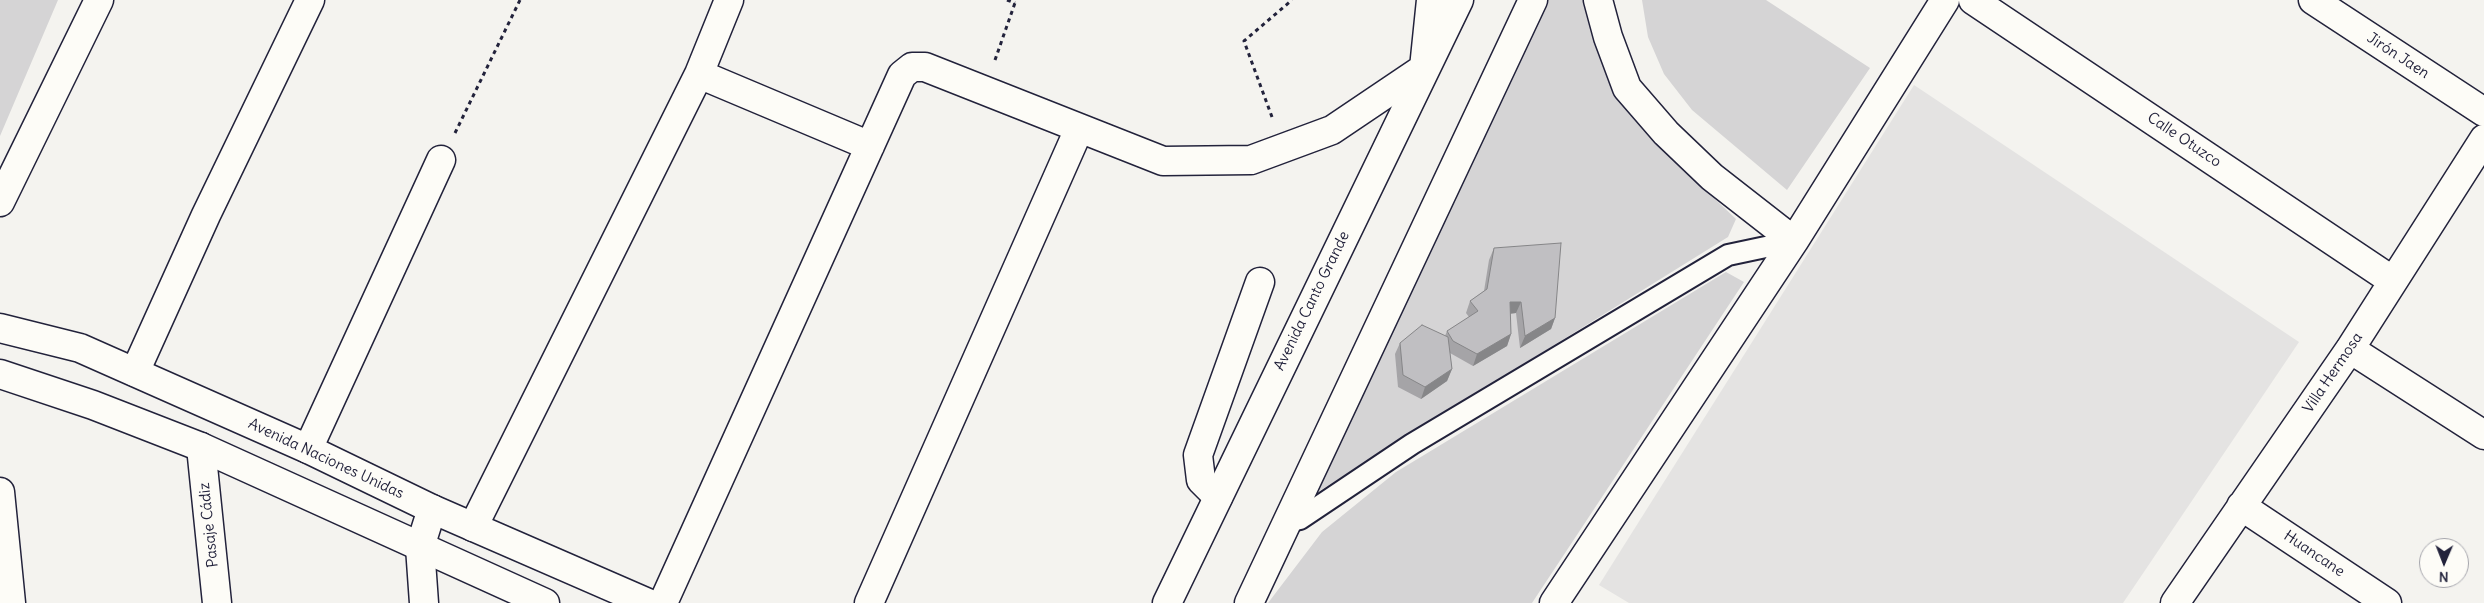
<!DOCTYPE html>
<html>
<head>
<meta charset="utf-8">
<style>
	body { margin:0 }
	#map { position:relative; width:2484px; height:603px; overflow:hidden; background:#f4f3ef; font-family:Delius,sans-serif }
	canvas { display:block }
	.north { position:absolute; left:2419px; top:538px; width:50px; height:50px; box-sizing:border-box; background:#fdfcf7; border:1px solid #a5a5ac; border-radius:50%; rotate:181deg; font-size:14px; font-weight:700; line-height:20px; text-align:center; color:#22223b }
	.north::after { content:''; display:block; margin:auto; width:18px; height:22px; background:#22223b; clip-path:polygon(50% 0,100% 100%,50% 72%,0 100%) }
</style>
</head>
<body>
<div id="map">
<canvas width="2484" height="603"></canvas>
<div class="north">N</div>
</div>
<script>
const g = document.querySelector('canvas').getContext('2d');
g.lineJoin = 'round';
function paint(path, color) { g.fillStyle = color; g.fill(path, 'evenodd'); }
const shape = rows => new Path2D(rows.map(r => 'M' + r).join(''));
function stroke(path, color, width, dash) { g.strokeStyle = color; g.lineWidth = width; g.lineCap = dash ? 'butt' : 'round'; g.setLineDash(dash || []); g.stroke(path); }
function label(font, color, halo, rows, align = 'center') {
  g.font = font + ' Delius,sans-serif'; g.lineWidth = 4; g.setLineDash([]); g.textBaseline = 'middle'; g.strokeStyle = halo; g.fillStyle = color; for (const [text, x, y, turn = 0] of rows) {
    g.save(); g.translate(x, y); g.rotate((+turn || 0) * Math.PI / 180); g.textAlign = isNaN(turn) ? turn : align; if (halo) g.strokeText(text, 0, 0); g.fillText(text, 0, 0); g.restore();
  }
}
const built = shape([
	[1914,85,2299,342,2123,603,1629,603,1599,585]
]);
const green = shape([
	[0,0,58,0,0,136],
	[1542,0,1592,0,1644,126,1681,167,1736,219,1728,237,1308,498],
	[1642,0,1766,0,1870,68,1787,190,1692,110,1664,74,1648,37],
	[1726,272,1744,282,1532,603,1268,603,1322,532,1396,472]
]);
const path = shape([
	[1007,0,1015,3],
	[995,60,1016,0],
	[1272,117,1244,41,1292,0],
	[455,133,520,0]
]);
const service = shape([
	[1286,522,1300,519,1412,444,1728,255,1794,241]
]);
const minor = shape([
	[1598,0,1608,37,1627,88,1666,133,1712,177,1794,241],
	[1973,0,2393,281],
	[2313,0,2484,112],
	[699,74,870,146],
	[0,202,99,0],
	[2350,349,2484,435],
	[135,372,206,215,310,0],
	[201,447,217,603],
	[308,449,441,160],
	[0,492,11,603],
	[1218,497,1201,480,1198,455,1260,282],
	[2241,506,2387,603],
	[473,527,699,74,729,0],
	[424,603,420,547,432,509],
	[663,603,902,75,912,67,925,67,1163,161,1251,160,1332,130,1424,68,1431,0],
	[869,603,1079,129],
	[1554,603,1794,241,1945,0],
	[2175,603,2350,349,2484,139]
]);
const tertiary = shape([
	[0,328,80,348,308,449,432,509,648,603],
	[0,374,93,405,201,447,545,603]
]);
const primary = shape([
	[1167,603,1459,0],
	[1249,603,1533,0]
]);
const wall = shape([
	[1494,248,1555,318,1551,329,1520,348,1516,313,1510,314,1511,334,1507,346,1473,366,1450,353,1452,369,1447,381,1421,399,1398,387,1395,354,1400,343,1445,336,1447,331,1469,317,1466,313,1470,301,1484,291,1489,260]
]);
const shadedWall = shape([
	[1510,302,1521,302,1516,313,1505,314],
	[1555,318,1551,329,1520,348,1525,336],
	[1511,334,1507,346,1473,366,1477,354],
	[1452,369,1447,381,1421,399,1425,387]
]);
const building = shape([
	[1561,243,1555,318,1525,336,1521,302,1510,302,1511,334,1477,354,1453,341,1447,331,1478,311,1470,301,1487,289,1494,248,1561,243],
	[1422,325,1448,337,1452,369,1425,387,1403,375,1400,343,1422,325]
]);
const streetNames = [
	["Jirón Jaen",2398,56,33],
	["Calle Otuzco",2184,140,34],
	["Avenida Canto Grande",1312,301,-64],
	["Villa Hermosa",2333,373,-56],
	["Avenida Naciones Unidas",326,459,25],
	["Pasaje Cádiz",209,525,-96],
	["Huancane",2314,554,34]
];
paint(built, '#e4e3e2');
paint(green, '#d5d4d5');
stroke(service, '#22223b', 24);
stroke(minor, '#22223b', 31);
stroke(tertiary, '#22223b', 31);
stroke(primary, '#22223b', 31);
stroke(path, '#22223b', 3, [4, 4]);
stroke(service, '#fdfcf7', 20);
stroke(minor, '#fdfcf7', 28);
stroke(tertiary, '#fdfcf7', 28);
stroke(primary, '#fdfcf7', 28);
paint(wall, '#a5a4a7');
paint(shadedWall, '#868688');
paint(building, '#c0bfc2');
stroke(building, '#868688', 1);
label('15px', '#22223b', '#fdfcf7', streetNames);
</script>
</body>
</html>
